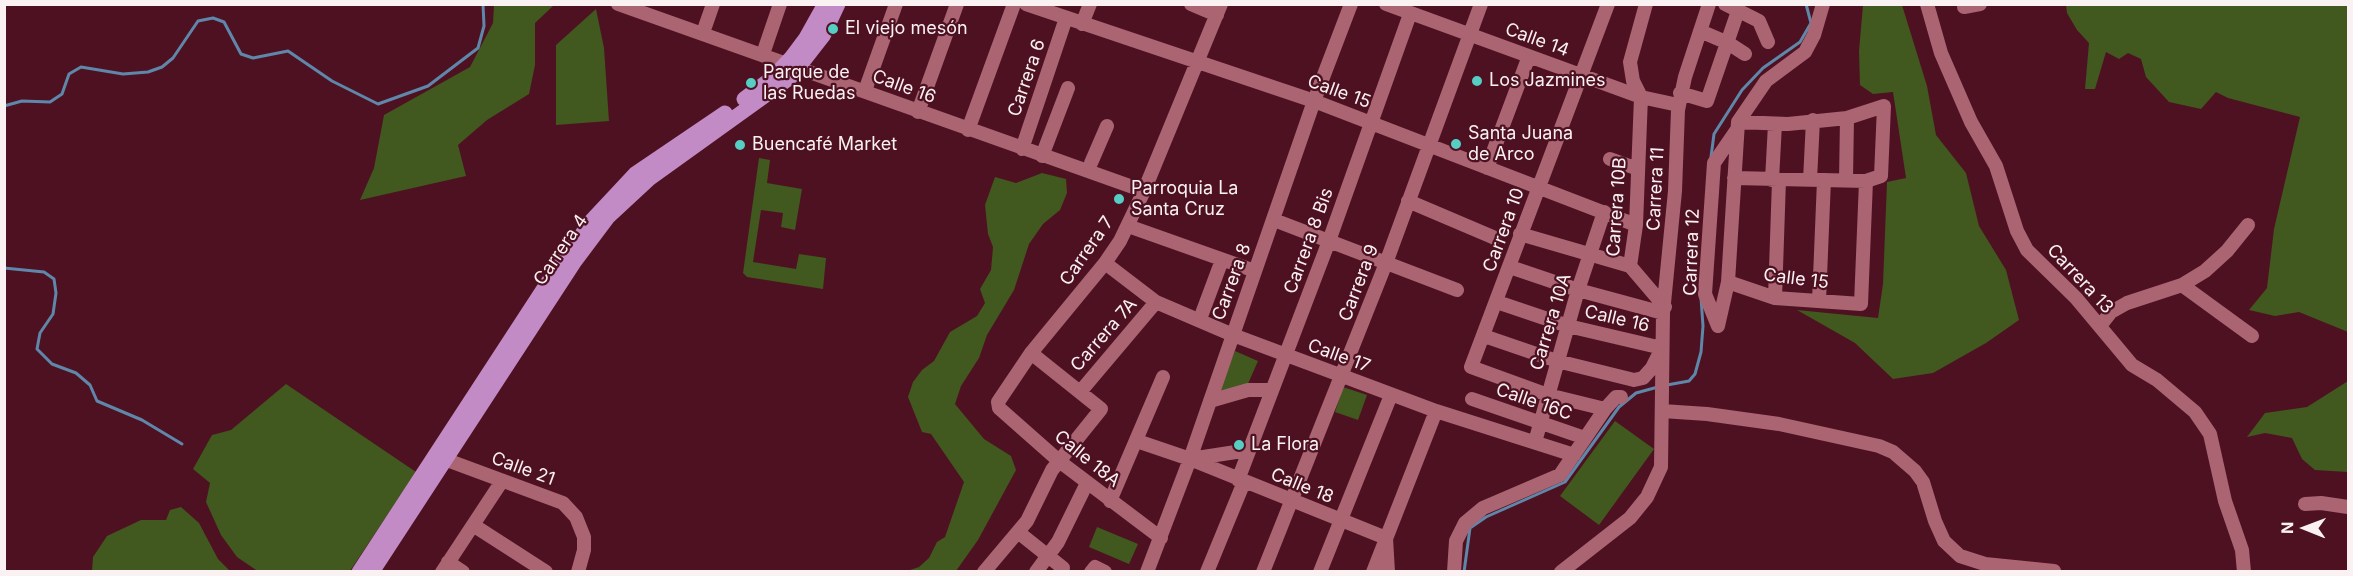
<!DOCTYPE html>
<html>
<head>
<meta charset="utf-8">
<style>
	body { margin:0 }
	#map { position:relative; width:2353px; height:576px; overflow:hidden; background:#4e1122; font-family:Inter,sans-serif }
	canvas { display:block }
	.frame { position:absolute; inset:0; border:6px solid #faf1f3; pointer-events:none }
	.north { position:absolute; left:2275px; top:498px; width:60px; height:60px; -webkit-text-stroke:4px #4e1122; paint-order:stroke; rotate:271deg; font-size:16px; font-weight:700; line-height:24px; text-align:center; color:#faf1f3 }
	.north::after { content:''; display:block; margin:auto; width:21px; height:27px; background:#faf1f3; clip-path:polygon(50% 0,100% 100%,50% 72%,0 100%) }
</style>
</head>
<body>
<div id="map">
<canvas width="2353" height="576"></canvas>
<div class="frame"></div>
<div class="north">N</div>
</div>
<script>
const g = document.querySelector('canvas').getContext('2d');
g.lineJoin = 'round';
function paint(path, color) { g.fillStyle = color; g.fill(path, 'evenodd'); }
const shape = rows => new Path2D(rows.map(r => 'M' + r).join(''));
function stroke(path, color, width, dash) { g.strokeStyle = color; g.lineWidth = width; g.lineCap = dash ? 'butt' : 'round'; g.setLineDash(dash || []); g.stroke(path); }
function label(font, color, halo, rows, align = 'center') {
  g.font = font + ' Inter,sans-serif'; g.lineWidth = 4.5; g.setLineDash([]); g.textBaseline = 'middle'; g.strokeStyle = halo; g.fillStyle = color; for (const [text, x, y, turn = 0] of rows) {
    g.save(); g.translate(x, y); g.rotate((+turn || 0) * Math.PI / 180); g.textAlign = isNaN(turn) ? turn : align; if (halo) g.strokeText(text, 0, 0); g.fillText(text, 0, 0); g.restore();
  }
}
const green = shape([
	[494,5,554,5,535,23,535,65,529,94,487,120,458,145,466,176,360,200,374,168,384,115,470,67,493,23],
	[1863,5,1902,5,1927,86,1936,135,1966,173,1979,226,2006,270,2019,320,1986,343,1933,373,1893,379,1855,343,1797,310,1878,318,1883,284,1887,182,1906,178,1893,92,1873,94,1860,85,1859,51],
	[2066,5,2348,5,2348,332,2299,312,2275,316,2249,310,2267,288,2274,229,2300,117,2228,98,2216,92,2201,109,2169,102,2146,77,2141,59,2128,53,2119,59,2106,52,2095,89,2085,89,2089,43,2077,30,2067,13],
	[596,9,604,48,609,121,556,125,556,45],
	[759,158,770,160,767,183,802,189,795,230,781,227,783,213,761,210,753,262,796,269,799,254,826,258,823,289,747,277,743,273],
	[1042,173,1066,179,1067,193,1060,210,1043,224,1029,244,1014,290,987,335,979,358,961,386,955,404,984,439,1011,456,1016,470,978,540,956,571,907,571,919,567,929,558,937,542,945,537,964,482,931,434,922,432,908,397,913,382,922,370,934,361,950,332,977,316,985,303,980,289,991,270,993,247,988,234,985,205,995,177,1016,183],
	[1235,351,1258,361,1247,386,1218,394],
	[2348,381,2348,472,2315,470,2302,459,2292,438,2265,433,2247,437,2265,413,2307,407],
	[286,384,416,472,350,571,259,572,237,557,221,535,206,502,210,483,193,469,212,435,231,430],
	[1343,387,1367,395,1358,420,1335,412],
	[1615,421,1654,449,1599,525,1560,496],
	[181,507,199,523,218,559,230,571,92,571,93,557,107,536,141,520,166,520,170,510],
	[1097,527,1138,544,1129,564,1089,547]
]);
const stream = shape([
	[4,106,22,101,50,102,62,94,69,74,81,67,123,74,148,72,162,67,173,58,198,21,213,18,224,22,241,54,253,58,288,51,332,81,378,104,428,86,478,48,484,26,483,4],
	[1711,157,1714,134,1742,90,1763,68,1800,42,1811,23,1806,4],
	[4,268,44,272,54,279,56,293,53,314,40,333,37,349,52,364,76,373,90,385,97,401,142,420,182,444],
	[1667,385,1689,381,1695,374,1701,352,1703,326,1701,298],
	[1464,572,1470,528,1486,517,1565,482,1619,407,1636,393,1658,387]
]);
const minor = shape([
	[618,4,1144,191],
	[1026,4,1314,101,1636,225],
	[1191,4,1217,15],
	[1386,4,1641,97,1678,105],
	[1725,4,1759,21,1768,42],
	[1927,4,1941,53,1971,122,1996,166,2017,231,2027,250,2076,298,2132,365,2157,380,2195,412,2210,434,2225,501,2242,550,2244,572],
	[1964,4,1964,7,1980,4],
	[1082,24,1090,4],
	[705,27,713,4],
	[1700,31,1728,43,1745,54],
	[765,48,780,4],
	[867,85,896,4],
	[1680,93,1707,101,1738,11],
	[1641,97,1636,225,1630,266,1665,307],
	[1641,97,1633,81,1630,62,1646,4],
	[918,112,957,4],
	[968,130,1014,4],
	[1022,149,1066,18],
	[1042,156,1068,88],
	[1610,159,1638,169],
	[1091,163,1107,126],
	[1487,168,1529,56],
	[1734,178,1866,181,1881,176,1884,106,1847,118,1788,124,1738,122],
	[1772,180,1775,124],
	[1810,180,1813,120],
	[1846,180,1847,118],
	[1408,201,1495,238],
	[1274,220,1457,290],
	[1128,226,1255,271],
	[1520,234,1630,266],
	[1105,263,1156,302,1233,335,1436,411,1574,455],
	[1510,267,1578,290,1663,313],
	[1728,282,1775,298,1861,304,1866,181],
	[2182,285,2252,336],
	[1775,298,1779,180],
	[1819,301,1824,180],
	[1200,319,1222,260],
	[1718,326,1728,282,1738,122,1766,81,1805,52,1814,35,1823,4],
	[1718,326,1705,294,1714,163,1736,131],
	[2100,326,2111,312,2127,303,2182,285,2205,271,2227,251,2248,225],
	[1484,336,1557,361,1634,380,1643,378,1652,368,1662,348,1568,326,1497,302],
	[1080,392,1156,302],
	[1472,399,1585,438],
	[1210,401,1248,390,1272,390],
	[1605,409,1548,395,1471,367,1608,4],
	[1662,411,1707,414,1779,424,1879,446,1893,452,1915,471,1923,482,1935,521,1944,541,1960,556,1985,564,2054,571],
	[1137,441,1190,459,1386,538,1388,572],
	[1535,442,1578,290,1604,212],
	[436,456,563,503,576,517,584,537,584,550,578,572],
	[1190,459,1249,450],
	[1238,480,1329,241,1410,14],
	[1110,501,1163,377],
	[2305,504,2321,503,2348,507],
	[473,525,546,572],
	[1018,532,1063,568],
	[1161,538,1059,461,999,408,998,402,1031,353,1105,263,1120,241,1144,191,1221,4],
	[448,562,463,572],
	[442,572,502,481],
	[984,572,1027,521,1052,470,1101,409,1031,353],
	[1036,572,1058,542,1087,483],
	[1091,572,1095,567,1105,572],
	[1147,572,1190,459,1314,101,1351,4],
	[1207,572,1244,482],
	[1263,572,1386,263,1481,4],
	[1320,572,1391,395],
	[1373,572,1436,411],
	[1454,572,1456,541,1465,523,1483,508,1560,475,1605,409,1616,397,1621,397],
	[1561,572,1630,518,1647,497,1661,467,1663,313,1675,191,1678,110,1685,77,1709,4]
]);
const major = shape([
	[744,99,772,78,791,58,806,38,825,4],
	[359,572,552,276,592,220,635,174,725,113],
	[372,572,575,261,608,217,649,179,791,77,823,36,838,4]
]);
const markers = [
	[833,29,6,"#56cec4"],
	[1477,81,6,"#56cec4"],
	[751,83,6,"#56cec4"],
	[1456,144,6,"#56cec4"],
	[740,145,6,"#56cec4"],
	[1119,199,6,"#56cec4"],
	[1239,445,6,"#56cec4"]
];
const poiNames = [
	["El viejo mesón",845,29],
	["Parque de",763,73],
	["las Ruedas",763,94],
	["Los Jazmines",1489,81],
	["Santa Juana",1468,134],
	["de Arco",1468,155],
	["Buencafé Market",752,145],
	["Parroquia La",1131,189],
	["Santa Cruz",1131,210],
	["La Flora",1251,445]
];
const streetNames = [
	["Calle 14",1537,40,20],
	["Carrera 6",1027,78,-71],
	["Calle 16",904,87,20],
	["Calle 15",1339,92,20],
	["Carrera 11",1656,189,-87],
	["Carrera 10B",1617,207,-86],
	["Carrera 10",1504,230,-70],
	["Carrera 8 Bis",1309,241,-70],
	["Carrera 4",561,250,-56],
	["Carrera 7",1087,251,-55],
	["Carrera 12",1692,252,-88],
	["Calle 15",1796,279,7],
	["Carrera 13",2080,279,47],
	["Carrera 8",1232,282,-70],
	["Carrera 9",1359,283,-69],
	["Calle 16",1617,319,13],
	["Carrera 10A",1551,322,-73],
	["Carrera 7A",1104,335,-49],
	["Calle 17",1339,356,20],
	["Calle 16C",1534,402,19],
	["Calle 18A",1087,459,39],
	["Calle 21",523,469,20],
	["Calle 18",1302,486,22]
];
paint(green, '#41581e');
stroke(stream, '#5f87aa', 3);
stroke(minor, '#aa6472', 14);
stroke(major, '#c38bc5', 15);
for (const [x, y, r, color] of markers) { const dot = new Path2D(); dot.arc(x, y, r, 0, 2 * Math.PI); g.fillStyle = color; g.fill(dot); stroke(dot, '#4e1122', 2); }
label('18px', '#faf1f3', '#4e1122', poiNames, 'left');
label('18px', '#faf1f3', '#4e1122', streetNames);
</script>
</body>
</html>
